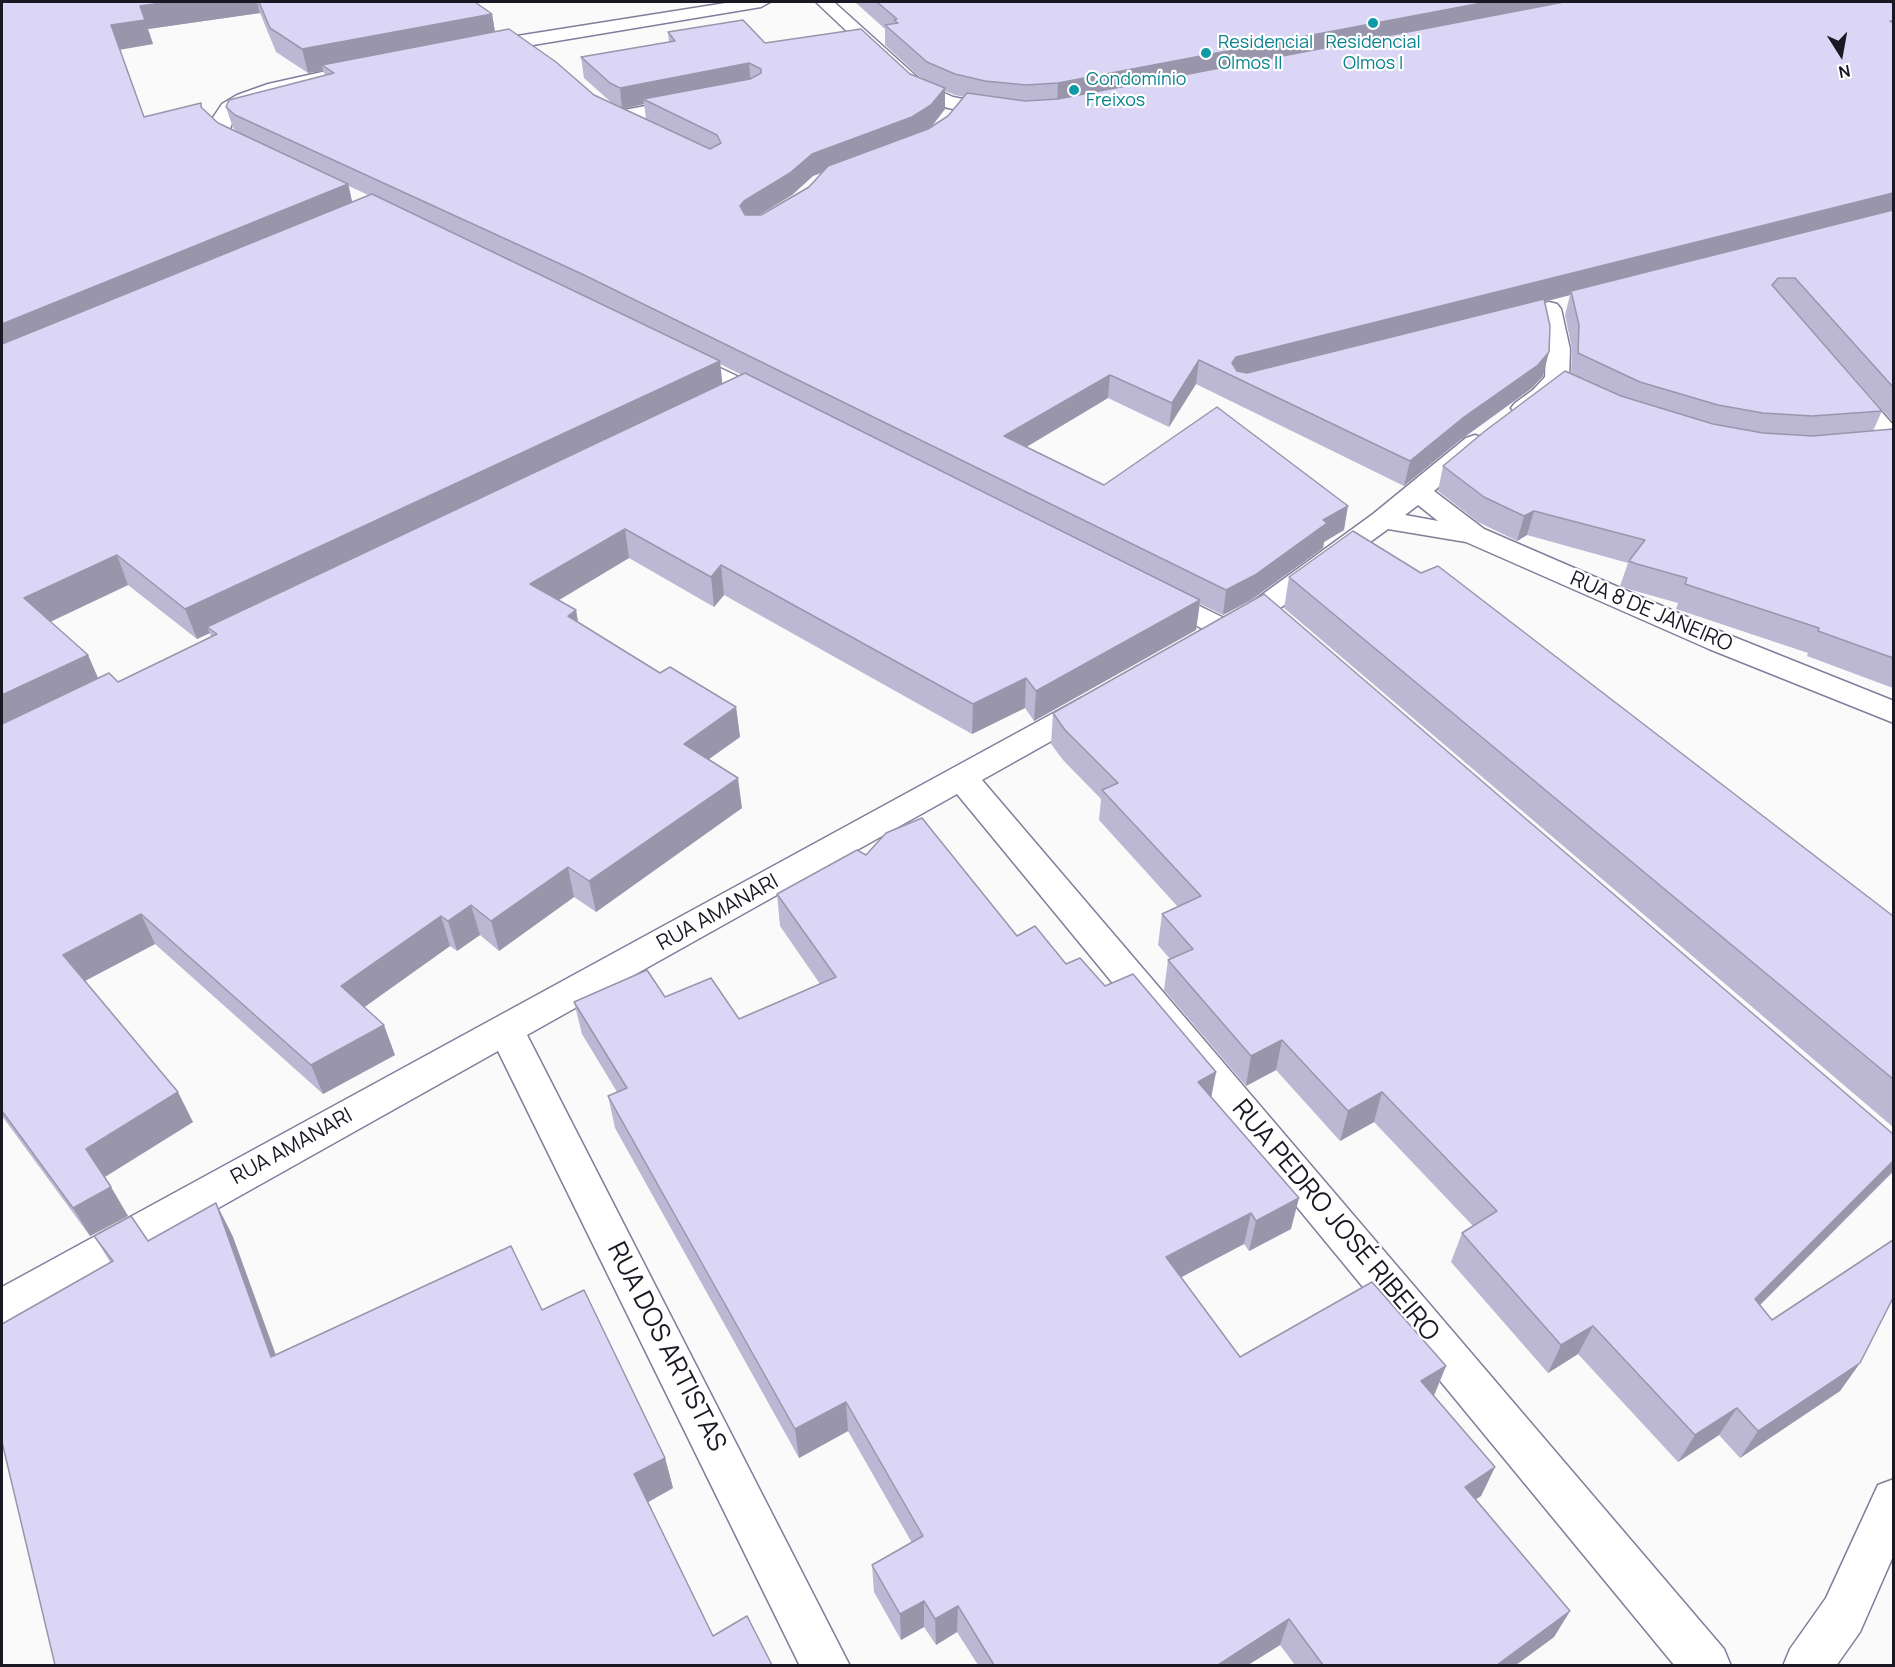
<!DOCTYPE html>
<html>
<head>
<meta charset="utf-8">
<style>
	body { margin:0 }
	#map { position:relative; width:1895px; height:1667px; overflow:hidden; background:#fafafa; font-family:Manrope,sans-serif }
	canvas { display:block }
	.frame { position:absolute; inset:0; border:3px solid #1a1823; pointer-events:none }
	.north { position:absolute; left:1811px; top:24px; width:60px; height:60px; -webkit-text-stroke:4px #fff; paint-order:stroke; rotate:169deg; font-size:16px; font-weight:700; line-height:24px; text-align:center; color:#1a1823 }
	.north::after { content:''; display:block; margin:auto; width:21px; height:27px; background:#1a1823; clip-path:polygon(50% 0,100% 100%,50% 72%,0 100%) }
</style>
</head>
<body>
<div id="map">
<canvas width="1895" height="1667"></canvas>
<div class="frame"></div>
<div class="north">N</div>
</div>
<script>
const g = document.querySelector('canvas').getContext('2d');
g.lineJoin = 'round';
const shape = rows => new Path2D(rows.map(r => 'M' + r).join(''));
function stroke(path, color, width, dash) { g.strokeStyle = color; g.lineWidth = width; g.lineCap = dash ? 'butt' : 'round'; g.setLineDash(dash || []); g.stroke(path); }
function paint(path, color) { g.fillStyle = color; g.fill(path, 'evenodd'); }
function label(font, color, halo, rows, align = 'center') {
  g.font = font + ' Manrope,sans-serif'; g.lineWidth = 4.5; g.setLineDash([]); g.textBaseline = 'middle'; g.strokeStyle = halo; g.fillStyle = color; for (const [text, x, y, turn = 0] of rows) {
    g.save(); g.translate(x, y); g.rotate((+turn || 0) * Math.PI / 180); g.textAlign = isNaN(turn) ? turn : align; if (halo) g.strokeText(text, 0, 0); g.fillText(text, 0, 0); g.restore();
  }
}
const service = shape([
	[688,98,698,104,695,108,619,123,612,121,609,117,612,113,619,111,688,98],
	[1848,382,1857,384,1894,426,1894,450,1885,447,1836,389,1839,384,1848,382]
]);
const minor = shape([
	[732,2,770,2,761,7,479,54,470,48,479,42,732,2],
	[816,2,834,2,926,85,953,97,1010,108,1013,112,1003,118,948,108,912,93,816,2],
	[331,70,338,72,340,76,338,80,280,93,251,103,236,112,230,129,240,138,259,146,262,150,259,154,252,156,226,146,210,131,212,119,222,104,237,95,268,84,331,70],
	[1549,302,1557,304,1561,309,1570,349,1569,378,1551,400,1533,413,1524,416,1515,413,1511,408,1515,403,1533,390,1545,377,1546,349,1537,309,1541,304,1549,302],
	[682,350,779,396,782,401,779,406,770,408,761,406,673,362,670,357,673,352,682,350],
	[1475,435,1484,438,1488,443,1484,448,1434,491,1484,529,1729,635,1894,701,1894,723,1709,649,1466,542,1388,529,1272,614,1244,631,1224,639,1149,603,1145,597,1149,591,1159,588,1169,591,1224,618,1252,602,1373,514,1466,438,1475,435],
	[1418,505,1438,521,1405,515,1418,505],
	[1092,695,1103,698,1107,705,1103,712,982,780,1724,1649,1731,1666,1675,1666,957,794,527,1035,850,1666,800,1666,498,1051,17,1321,2,1327,2,1287,1081,698,1092,695],
	[1894,1479,1894,1554,1860,1632,1836,1666,1783,1666,1790,1649,1826,1598,1878,1485,1894,1479]
]);
const wall = shape([
	[2,2,475,2,492,14,495,32,594,95,613,104,584,78,581,57,669,42,668,32,765,43,910,74,922,79,885,45,885,29,855,2,1893,2,1893,422,1786,301,1882,411,1873,431,1893,429,1893,688,1807,656,1808,653,1676,609,1678,603,1628,589,1620,586,1628,563,1527,535,1517,541,1478,522,1438,491,1443,466,1571,374,1572,349,1565,315,1570,295,1545,302,1543,376,1532,388,1459,441,1404,486,1196,384,1169,427,1108,398,1026,447,1104,485,1344,530,1324,542,1323,548,1251,600,1223,615,1200,604,1196,630,1034,721,1025,708,972,734,724,595,714,607,629,558,558,600,576,610,578,623,660,673,736,707,740,737,709,759,742,808,596,912,574,897,499,951,480,935,457,951,450,946,364,1007,395,1055,323,1094,155,944,85,981,193,1122,105,1177,128,1216,90,1236,2,1116],
	[260,13,276,52,308,73,323,71,325,75,226,107,233,128,236,131,218,123,202,109,201,103,144,117,120,49,153,44,148,29],
	[945,91,955,95,964,97,948,116,932,126,945,109],
	[644,104,646,119,623,109],
	[822,172,809,187,761,215,759,215,792,195,813,176],
	[349,186,351,187,368,195,352,202],
	[720,364,742,375,722,384],
	[128,585,197,639,210,633,211,637,118,682,98,678,88,655,50,622],
	[1289,577,1893,916,1893,1127,1284,608],
	[1053,713,1893,1172,1760,1305,1772,1320,1860,1363,1840,1391,1740,1458,1719,1435,1678,1462,1578,1354,1548,1373,1451,1262,1462,1233,1473,1226,1374,1122,1340,1141,1276,1070,1246,1086,1164,990,1168,960,1170,959,1158,945,1162,914,1178,907,1099,820,1101,799,1063,760,1051,744],
	[866,855,1017,936,1105,986,1216,1072,1211,1097,1291,1229,1249,1251,1244,1244,1180,1277,1240,1357,1446,1366,1434,1396,1495,1467,1481,1496,1476,1499,1570,1611,1554,1637,1516,1665,1295,1665,1280,1645,1248,1665,978,1665,957,1632,936,1645,924,1627,901,1640,874,1592,872,1565,912,1543,848,1431,799,1458,615,1128,608,1096,617,1092,582,1034,574,1002,665,997,739,1019,820,984,780,926,777,894],
	[216,1203,233,1237,276,1355,542,1310,665,1458,673,1488,648,1502,713,1636,772,1665,2,1442,110,1262,94,1236,148,1241]
]);
const shadedWall = shape([
	[168,2,257,2,260,13,148,29,153,44,119,50,111,25,140,6],
	[1487,2,1587,2,1057,104,1058,83],
	[492,14,496,38,322,65,323,71,308,73,302,49],
	[749,63,751,84,643,99,644,104,622,109,620,88],
	[945,88,945,109,932,126,912,138,813,176,792,195,746,223,740,206,744,201,812,154],
	[348,184,354,210,2,357,2,324],
	[1893,193,1893,213,1571,291,1570,295,1239,379,1232,363,1236,357],
	[1549,352,1543,376,1532,388,1459,441,1404,486,1410,461,1464,417],
	[1199,360,1196,384,1169,427,1172,403],
	[720,361,723,389,207,627,210,633,197,639,185,609],
	[1110,375,1108,398,1003,461,1004,436],
	[1348,506,1344,530,1324,542,1323,548,1251,600,1223,615,1226,590,1323,520],
	[1534,511,1527,535,1517,541,1524,516],
	[625,529,629,558,536,614,530,584],
	[117,555,128,585,37,628,24,598],
	[721,565,724,595,714,607,711,577],
	[1200,600,1196,630,1034,721,1036,691],
	[576,610,581,640,568,616],
	[88,655,101,685,2,732,2,695],
	[1026,678,1025,708,972,734,973,704],
	[736,707,740,737,688,774,684,744],
	[738,778,742,808,596,912,589,881],
	[568,867,574,897,499,951,491,921],
	[471,905,480,935,457,951,448,921],
	[141,914,155,944,79,984,63,955],
	[441,916,450,946,352,1016,341,986],
	[384,1025,395,1055,323,1094,311,1065],
	[1282,1040,1276,1070,1246,1086,1251,1056],
	[1216,1072,1210,1104,1198,1082],
	[178,1092,193,1122,103,1178,86,1149],
	[1382,1092,1374,1122,1340,1141,1348,1111],
	[1893,1161,1893,1171,1737,1328,1755,1299],
	[111,1187,128,1216,90,1236,73,1208],
	[1299,1198,1291,1229,1249,1251,1256,1221],
	[216,1203,233,1237,288,1389,271,1357],
	[1251,1213,1244,1244,1161,1288,1166,1257],
	[1593,1326,1578,1354,1548,1373,1561,1345],
	[1860,1363,1840,1391,1740,1458,1758,1431],
	[1446,1366,1434,1395,1410,1410,1421,1381],
	[846,1402,848,1431,799,1458,795,1429],
	[1737,1408,1719,1435,1678,1462,1695,1435],
	[665,1458,673,1488,643,1505,634,1474],
	[1495,1467,1481,1496,1453,1514,1465,1487],
	[924,1601,924,1627,901,1640,900,1614],
	[958,1606,957,1632,936,1645,935,1619],
	[1570,1611,1554,1637,1516,1665,1497,1665],
	[1289,1619,1280,1645,1248,1665,1218,1665]
]);
const building = shape([
	[2,2,168,2,140,6,145,20,111,25,144,117,201,103,201,107,218,123,348,184,2,324,2,2],
	[259,2,475,2,492,14,302,49,270,28,259,2],
	[877,2,1487,2,1058,83,1026,85,985,81,955,74,927,62,885,25,898,23,894,20,897,19,877,2],
	[1564,2,1889,2,1893,3,1893,21,1890,21,1893,23,1893,193,1236,357,1232,363,1237,371,1247,373,1544,299,1550,326,1549,352,1538,365,1464,417,1410,461,1199,360,1172,403,1110,375,1004,436,1104,485,1217,407,1348,506,1323,520,1327,523,1255,575,1226,590,582,274,235,115,226,107,229,100,334,73,322,65,509,29,556,62,594,95,710,149,721,143,717,135,643,99,750,79,761,73,761,69,749,63,620,88,610,83,581,57,675,41,668,32,743,20,765,43,861,29,910,74,945,88,931,105,912,117,812,154,790,173,744,201,740,206,745,215,761,215,809,187,828,166,928,129,948,116,967,93,1025,101,1058,99,1564,2],
	[372,194,720,361,185,609,117,555,24,598,88,655,2,695,2,344,372,194],
	[1893,210,1893,387,1795,278,1778,278,1772,285,1882,411,1812,416,1763,413,1718,405,1640,382,1578,353,1579,325,1571,291,1893,210],
	[1565,371,1621,396,1713,424,1763,433,1813,436,1893,429,1893,658,1818,631,1819,628,1685,584,1687,578,1637,564,1629,561,1645,540,1534,511,1524,516,1484,497,1443,466,1485,431,1565,371],
	[745,373,1200,600,1036,691,1026,678,973,704,721,565,711,577,625,529,530,584,576,610,568,616,660,673,670,667,736,707,684,744,738,778,589,881,568,867,491,921,471,905,448,921,441,916,341,986,384,1025,311,1065,141,914,63,955,178,1092,86,1149,111,1187,73,1208,2,1111,2,724,109,673,118,682,217,634,207,627,745,373],
	[1353,531,1421,573,1438,566,1893,916,1893,1079,1289,577,1353,531],
	[1264,594,1893,1134,1893,1161,1755,1299,1772,1320,1893,1240,1893,1298,1860,1363,1758,1431,1737,1408,1695,1435,1593,1326,1561,1345,1462,1233,1497,1211,1382,1092,1348,1111,1282,1040,1251,1056,1168,960,1193,949,1162,914,1201,896,1102,790,1118,783,1065,730,1053,713,1264,594],
	[922,818,1017,936,1035,926,1066,964,1080,958,1105,986,1133,974,1216,1072,1198,1082,1299,1198,1256,1221,1251,1213,1166,1257,1240,1357,1372,1282,1446,1366,1421,1381,1495,1467,1465,1487,1570,1611,1497,1665,1323,1665,1289,1619,1218,1665,994,1665,958,1606,935,1619,924,1601,900,1614,872,1565,923,1536,846,1402,795,1429,608,1096,627,1088,574,1002,647,970,665,997,711,978,739,1019,836,977,777,894,857,850,866,855,886,833,922,818],
	[216,1203,271,1357,511,1246,542,1310,584,1290,665,1458,634,1474,713,1636,747,1616,772,1665,55,1665,2,1442,2,1324,113,1261,94,1236,131,1216,148,1241,216,1203]
]);
const markers = [
	[1373,23,6,"#0f9aa8"],
	[1206,53,6,"#0f9aa8"],
	[1074,90,6,"#0f9aa8"]
];
const farCulturenames = [
	["Residencial",1218,43],
	["Olmos II",1218,64],
	["Residencial",1373,43,"center"],
	["Olmos I",1373,64,"center"],
	["Condomínio",1086,80],
	["Freixos",1086,101]
];
const streetNames = [
	["RUA 8 DE JANEIRO",1651,612,23],
	["RUA AMANARI",718,913,-29],
	["RUA AMANARI",292,1147,-29]
];
const nearStreetnames = [
	["RUA PEDRO JOSÉ RIBEIRO",1335,1221,50],
	["RUA DOS ARTISTAS",666,1347,63]
];
stroke(service, '#827d9a', 3);
stroke(minor, '#827d9a', 3);
paint(service, '#fff');
paint(minor, '#fff');
paint(wall, '#bcb8d4');
paint(shadedWall, '#9996ac');
paint(building, '#dbd6f6');
stroke(building, '#9996ac', 1.5);
for (const [x, y, r, color] of markers) { const dot = new Path2D(); dot.arc(x, y, r, 0, 2 * Math.PI); g.fillStyle = color; g.fill(dot); stroke(dot, '#fff', 2); }
label('18px', '#0d838f', '#fff', farCulturenames, 'left');
label('21px', '#1a1823', '#fff', streetNames);
label('26px', '#1a1823', '#fff', nearStreetnames);
</script>
</body>
</html>
